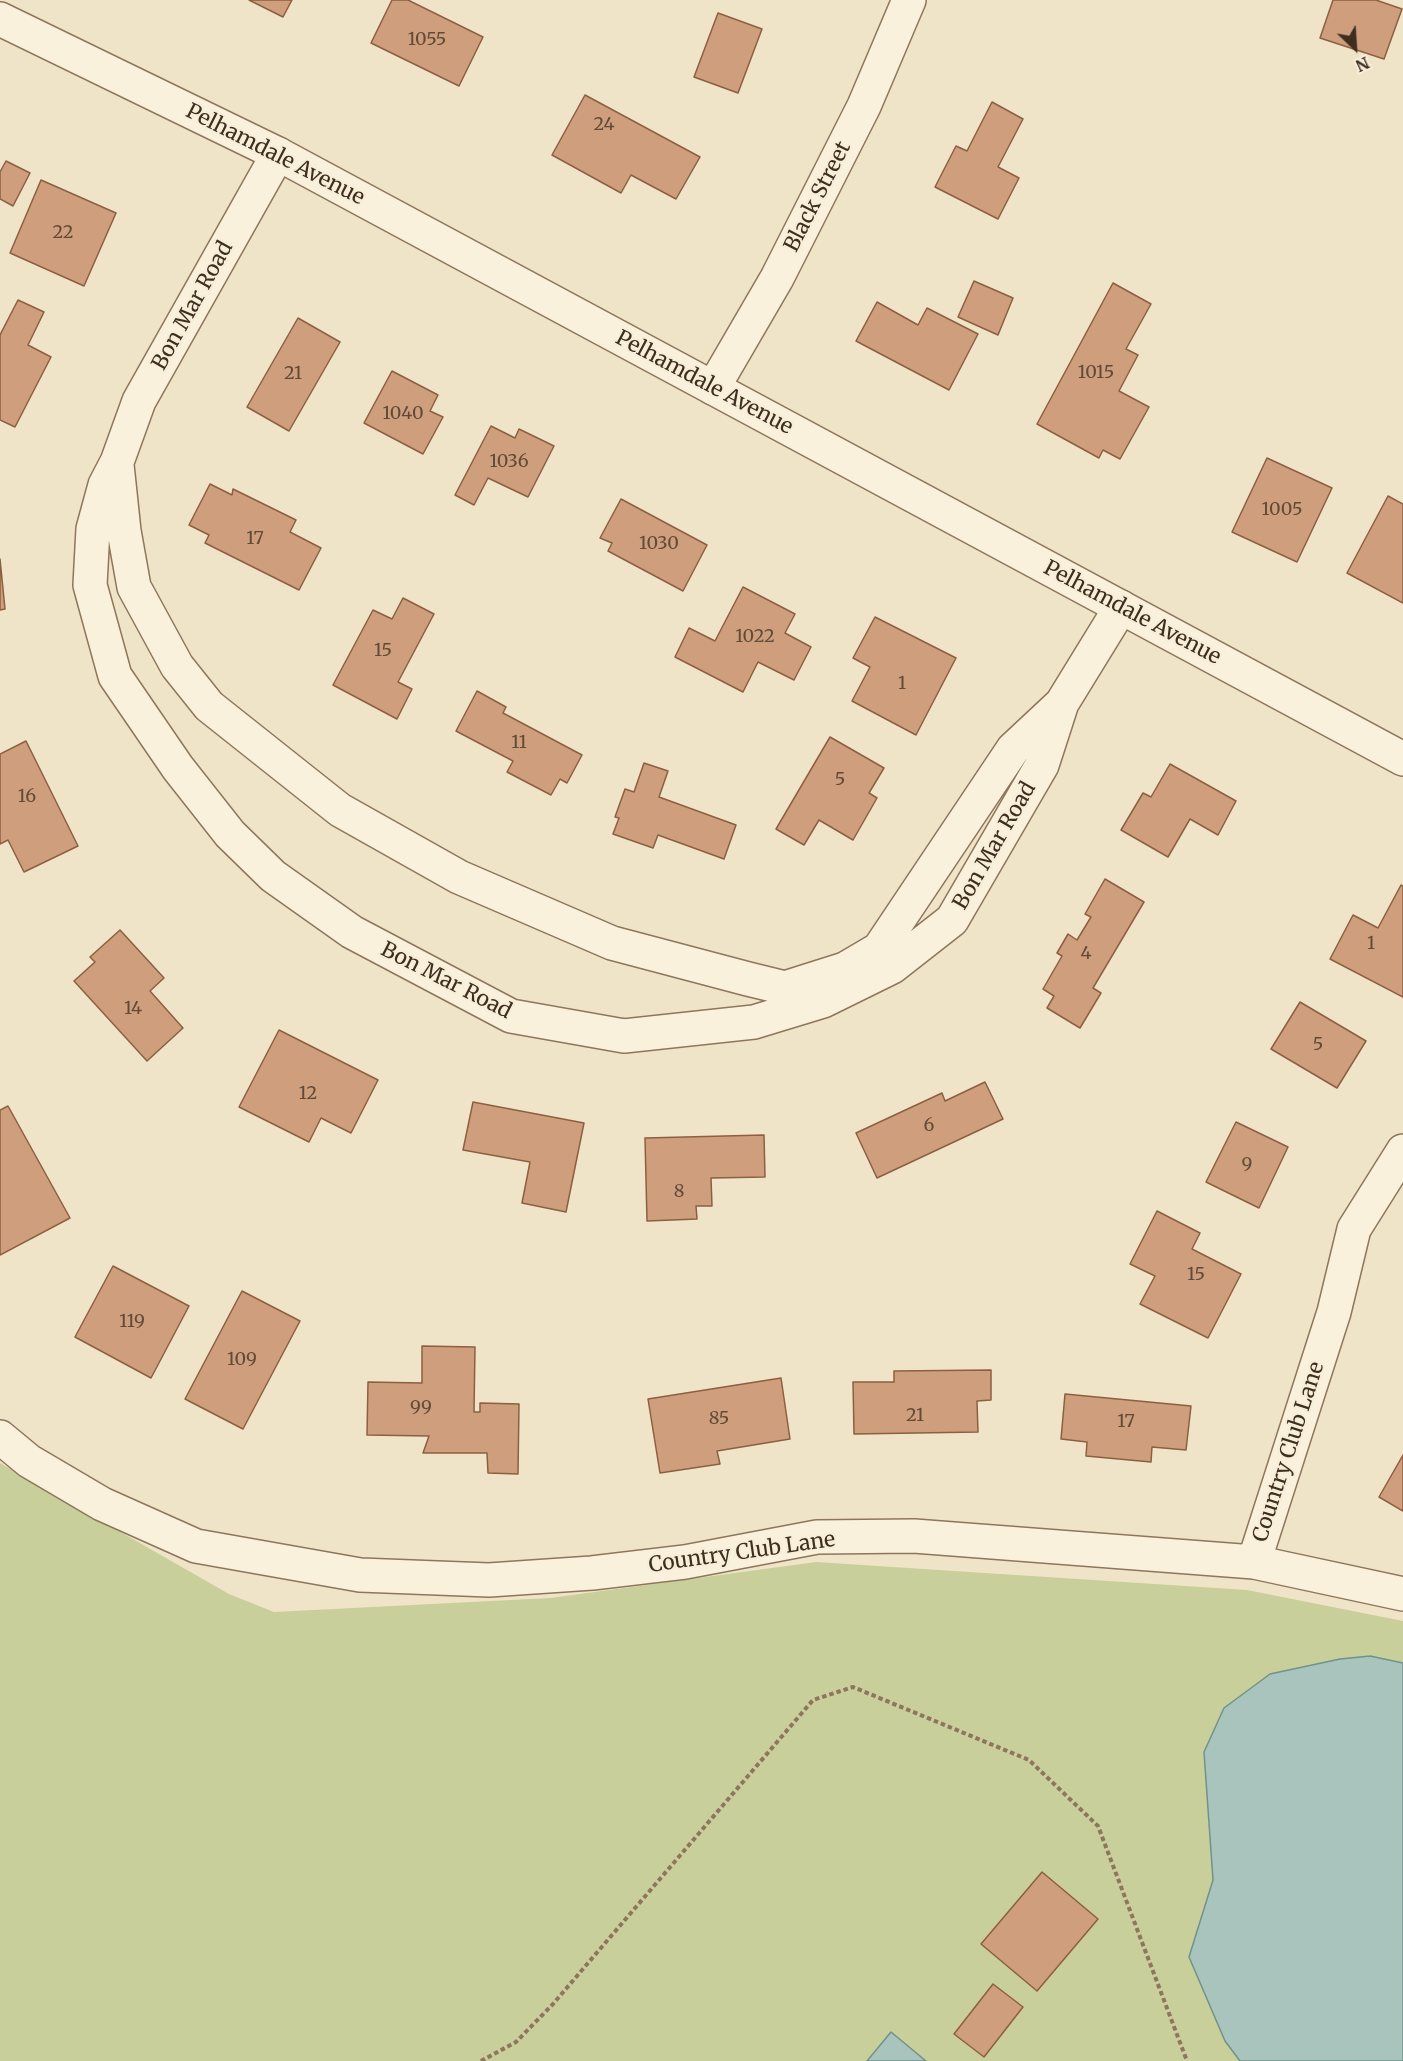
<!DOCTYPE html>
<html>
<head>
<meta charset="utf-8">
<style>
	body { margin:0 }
	#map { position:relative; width:1403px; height:2061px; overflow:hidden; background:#f0e4c8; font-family:Merriweather,serif }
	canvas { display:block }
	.north { position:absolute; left:1325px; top:18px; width:60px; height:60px; -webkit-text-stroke:4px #f7eed8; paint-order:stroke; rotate:155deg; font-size:16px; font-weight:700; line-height:24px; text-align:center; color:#3d2e20 }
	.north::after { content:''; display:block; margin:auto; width:21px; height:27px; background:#3d2e20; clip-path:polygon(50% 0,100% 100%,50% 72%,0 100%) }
</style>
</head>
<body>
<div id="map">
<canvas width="1403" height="2061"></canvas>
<div class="north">N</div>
</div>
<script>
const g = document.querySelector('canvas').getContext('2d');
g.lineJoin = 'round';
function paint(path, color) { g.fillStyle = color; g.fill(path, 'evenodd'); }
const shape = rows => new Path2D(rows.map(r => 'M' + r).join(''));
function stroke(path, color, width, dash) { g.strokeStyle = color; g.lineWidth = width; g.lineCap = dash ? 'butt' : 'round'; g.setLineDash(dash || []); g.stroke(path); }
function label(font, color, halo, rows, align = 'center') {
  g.font = font + ' Merriweather,serif'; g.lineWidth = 4.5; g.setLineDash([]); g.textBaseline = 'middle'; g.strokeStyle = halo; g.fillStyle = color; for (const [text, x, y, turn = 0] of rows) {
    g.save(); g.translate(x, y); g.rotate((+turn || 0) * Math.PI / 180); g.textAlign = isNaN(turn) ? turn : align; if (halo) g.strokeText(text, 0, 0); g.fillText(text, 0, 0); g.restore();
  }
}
const green = shape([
	[0,1463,229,1594,274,1612,550,1598,816,1562,1247,1590,1403,1621,1403,2061,0,2061]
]);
const water = shape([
	[1370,1656,1403,1663,1403,2061,1240,2061,1225,2041,1189,1957,1213,1880,1204,1752,1224,1708,1270,1674,1340,1659,1370,1656],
	[891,2032,926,2061,867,2061,891,2032]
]);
const building = shape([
	[249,0,292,0,283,17,249,0],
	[392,0,408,0,483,37,459,86,371,43,392,0],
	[1333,0,1376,0,1402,9,1384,59,1320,38,1333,0],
	[718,13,762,29,738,93,694,77,718,13],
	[585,95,700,157,676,199,631,175,621,193,552,155,585,95],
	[992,102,1023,119,998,167,1019,178,998,219,935,187,956,146,967,151,992,102],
	[6,161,30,173,13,206,0,199,0,172,6,161],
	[41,180,116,213,84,286,10,253,41,180],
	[974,281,1013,298,998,335,958,317,974,281],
	[1113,283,1151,304,1126,349,1138,355,1119,391,1149,407,1120,459,1103,450,1099,458,1037,424,1113,283],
	[18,300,44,312,28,345,51,357,15,427,0,420,0,335,18,300],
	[877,302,918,325,927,308,978,334,949,390,856,341,877,302],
	[298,318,340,342,289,431,247,407,298,318],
	[392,371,438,395,430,411,443,417,423,454,364,423,392,371],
	[491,426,515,438,519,429,554,446,528,497,488,478,474,505,455,495,491,426],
	[1267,458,1332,488,1297,562,1232,532,1267,458],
	[210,484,232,495,233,489,296,520,290,532,321,548,299,590,205,543,209,535,189,525,210,484],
	[1388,496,1403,504,1403,603,1347,573,1388,496],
	[621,499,707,545,683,591,608,551,612,543,600,538,621,499],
	[0,559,5,609,0,610,0,559],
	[743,587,795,614,785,633,811,647,794,680,758,662,743,692,675,657,689,628,715,641,743,587],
	[403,598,434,614,398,682,412,689,397,719,333,685,373,610,392,619,403,598],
	[875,617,956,658,916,735,852,701,870,667,853,658,875,617],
	[477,691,506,707,503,713,582,755,567,783,560,779,551,795,507,772,513,761,456,731,477,691],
	[830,737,884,768,869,793,877,798,853,840,819,820,804,845,776,829,830,737],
	[26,741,78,846,24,872,8,840,0,844,0,754,26,741],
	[644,763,668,771,659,797,736,825,724,859,658,835,653,848,613,834,619,818,615,817,625,789,634,792,644,763],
	[1170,764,1236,801,1218,835,1190,819,1168,857,1121,830,1143,793,1151,797,1170,764],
	[1105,879,1144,902,1093,988,1101,993,1080,1028,1047,1008,1054,996,1043,989,1062,956,1057,953,1068,934,1077,940,1091,917,1085,914,1105,879],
	[1401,885,1403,886,1403,997,1330,959,1353,915,1378,928,1401,885],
	[120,930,164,978,150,991,183,1028,147,1061,74,981,95,962,90,957,120,930],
	[1300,1002,1366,1041,1337,1088,1271,1049,1300,1002],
	[279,1030,378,1080,351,1133,321,1118,309,1142,239,1107,279,1030],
	[985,1082,1003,1119,877,1178,856,1133,942,1093,945,1101,985,1082],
	[473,1102,584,1123,566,1212,522,1203,530,1162,463,1150,473,1102],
	[8,1106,70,1218,0,1255,0,1110,8,1106],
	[1236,1122,1288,1147,1259,1208,1206,1182,1236,1122],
	[764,1135,765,1177,711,1178,712,1206,696,1206,697,1219,647,1221,645,1138,764,1135],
	[1157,1211,1200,1233,1192,1249,1241,1274,1208,1338,1140,1304,1155,1276,1130,1264,1157,1211],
	[113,1266,189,1306,151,1378,75,1337,113,1266],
	[242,1291,300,1321,243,1429,185,1399,242,1291],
	[422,1346,475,1347,474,1412,480,1412,480,1403,519,1404,518,1474,488,1473,487,1453,423,1453,429,1436,367,1435,368,1382,422,1383,422,1346],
	[991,1370,991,1400,977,1401,978,1432,854,1434,853,1382,894,1382,894,1371,991,1370],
	[781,1378,790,1439,717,1451,720,1464,660,1473,648,1399,781,1378],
	[1065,1394,1191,1406,1186,1450,1152,1447,1151,1462,1086,1456,1087,1442,1061,1439,1065,1394],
	[1403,1455,1403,1511,1379,1497,1403,1455],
	[1042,1872,1098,1919,1037,1991,981,1944,1042,1872],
	[993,1984,1023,2007,984,2057,954,2034,993,1984]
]);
const path = shape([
	[481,2061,516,2042,553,2004,813,1700,853,1687,1029,1760,1098,1826,1187,2061]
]);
const minor = shape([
	[278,154,139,401,117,462,105,485,93,529,90,585,115,676,178,768,230,834,273,876,352,932,511,1016,624,1036,754,1022,823,1001,892,967,952,920,1042,765,1062,703,1121,607],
	[713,388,777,278,864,106,909,0],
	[117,465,124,531,134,587,177,666,209,706,340,810,459,877,612,943,748,979,785,988,845,969,879,949,1013,749,1059,706],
	[0,1437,29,1461,102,1504,196,1546,360,1575,489,1580,592,1573,685,1562,817,1537,914,1536,1254,1562,1403,1594],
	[1254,1562,1334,1312,1354,1229,1403,1151]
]);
const tertiary = shape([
	[0,19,278,154,1403,759]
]);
const numberNames = [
	["1055",427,40],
	["24",604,125],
	["22",63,233],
	["1015",1096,373],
	["21",293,374],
	["1040",403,414],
	["1036",509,462],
	["1005",1282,510],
	["17",255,539],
	["1030",659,544],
	["1022",755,637],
	["15",383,651],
	["1",902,684],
	["11",519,743],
	["5",840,780],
	["16",27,797],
	["1",1371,944],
	["4",1086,954],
	["14",133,1009],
	["5",1318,1045],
	["12",308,1094],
	["6",929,1126],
	["9",1247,1165],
	["8",679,1192],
	["15",1196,1275],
	["119",132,1322],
	["109",242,1360],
	["99",421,1408],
	["21",915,1416],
	["85",719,1419],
	["17",1126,1422]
];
const streetNames = [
	["Pelhamdale Avenue",275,155,27],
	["Black Street",818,197,-63],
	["Bon Mar Road",193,306,-61],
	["Pelhamdale Avenue",704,383,28],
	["Pelhamdale Avenue",1132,613,28],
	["Bon Mar Road",995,846,-60],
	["Bon Mar Road",446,981,27],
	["Country Club Lane",1289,1452,-72],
	["Country Club Lane",742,1553,-8]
];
paint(green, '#c9cf9b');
paint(water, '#a9c4bc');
stroke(water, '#6f938a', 1.5);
paint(building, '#cf9f7d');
stroke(building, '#8d5f41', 1.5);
stroke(minor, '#8d765c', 36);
stroke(tertiary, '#8d765c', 36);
stroke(path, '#8d765c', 4, [4.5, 3]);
stroke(minor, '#faf1dc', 33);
stroke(tertiary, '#faf1dc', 33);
label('18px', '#624a37', null, numberNames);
label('21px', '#3d2e20', '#f7eed8', streetNames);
</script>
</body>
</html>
